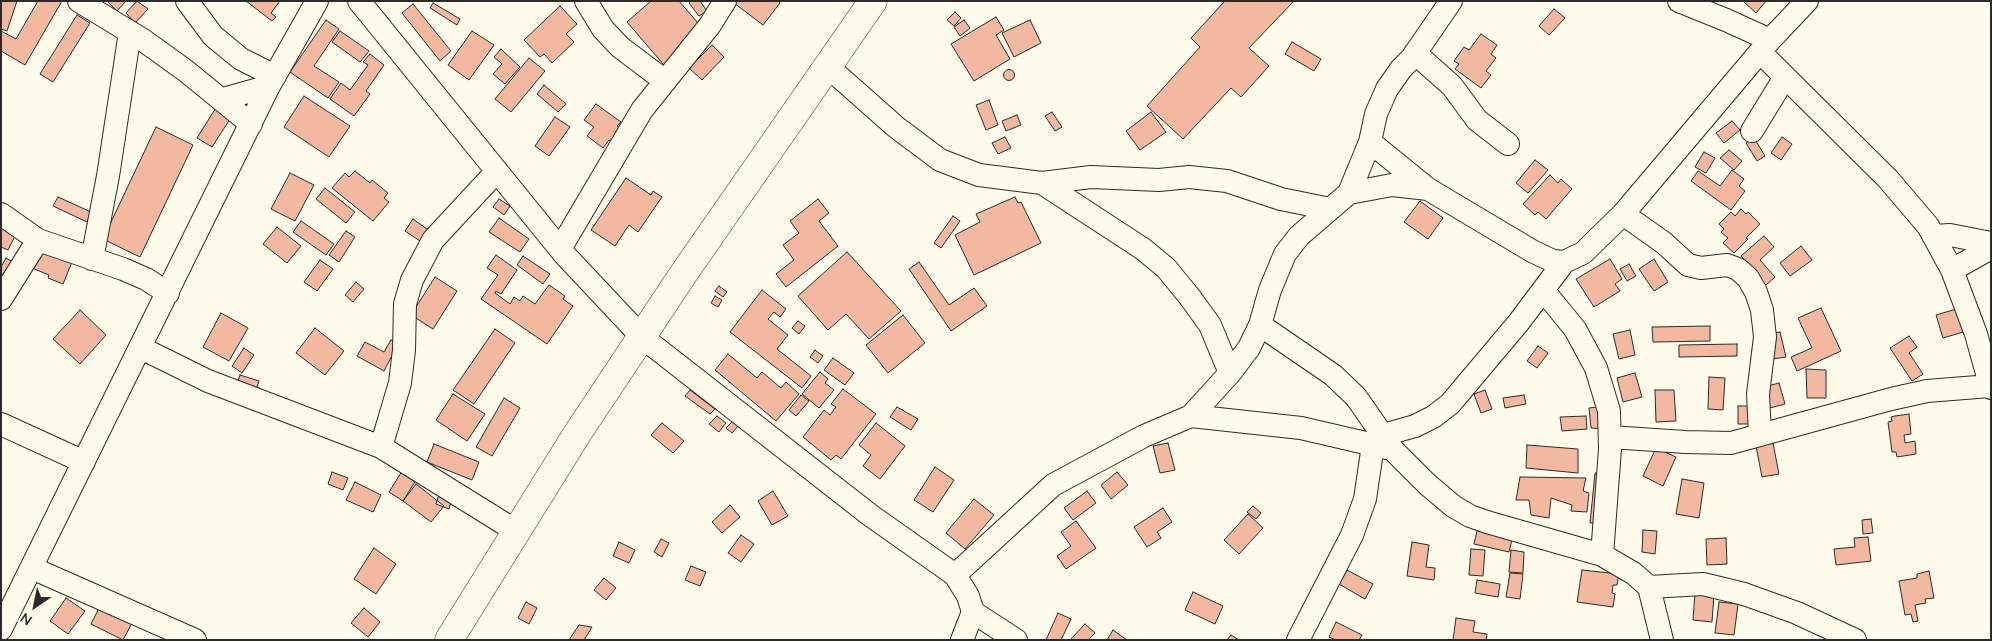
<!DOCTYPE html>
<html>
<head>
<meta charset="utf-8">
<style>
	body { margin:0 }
	#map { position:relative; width:1992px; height:641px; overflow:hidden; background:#fdfbea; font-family:"Nunito Sans",sans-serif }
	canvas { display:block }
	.frame { position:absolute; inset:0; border:2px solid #2b2b2b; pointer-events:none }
	.north { position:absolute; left:10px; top:581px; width:50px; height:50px; -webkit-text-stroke:4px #fdfbea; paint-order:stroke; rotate:214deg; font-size:14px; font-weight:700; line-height:20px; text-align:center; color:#2b2b2b }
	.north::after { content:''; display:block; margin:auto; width:18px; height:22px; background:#2b2b2b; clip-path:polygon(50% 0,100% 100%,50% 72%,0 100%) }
</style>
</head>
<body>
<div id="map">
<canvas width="1992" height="641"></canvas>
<div class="frame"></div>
<div class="north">N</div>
</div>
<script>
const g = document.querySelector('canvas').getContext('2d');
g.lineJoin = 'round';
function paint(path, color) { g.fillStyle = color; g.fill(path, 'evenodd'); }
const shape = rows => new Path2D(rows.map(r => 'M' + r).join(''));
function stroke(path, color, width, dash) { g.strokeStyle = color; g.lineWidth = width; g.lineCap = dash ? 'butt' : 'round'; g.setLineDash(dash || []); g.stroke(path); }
const building = shape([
	[1,1,17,1,7,31,1,29,1,1],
	[38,1,62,1,25,65,1,51,1,31,16,39,38,1],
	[107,1,126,1,117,11,107,1],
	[137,1,148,9,135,23,126,13,137,1],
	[246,1,280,1,271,13,276,17,272,21,246,1],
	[651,1,679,1,704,30,664,65,627,22,651,1],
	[691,1,700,1,707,11,699,16,689,3,691,1],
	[735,1,778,1,780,3,763,25,734,3,735,1],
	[1225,1,1294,1,1249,48,1269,66,1241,97,1231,88,1183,139,1147,106,1200,47,1191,38,1225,1],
	[1743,1,1766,1,1756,13,1743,1],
	[433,3,460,19,457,25,430,8,433,3],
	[413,4,451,51,440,61,402,13,413,4],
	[560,6,577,24,566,34,574,42,552,63,544,54,540,57,524,40,560,6],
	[1554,9,1565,18,1549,35,1539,26,1554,9],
	[955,12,961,18,954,26,947,20,955,12],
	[77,15,90,23,53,82,40,74,77,15],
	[996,17,1004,30,996,35,1010,59,974,81,951,44,996,17],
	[326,20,339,29,314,66,339,82,328,98,290,72,326,20],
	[964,20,970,28,960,36,954,27,964,20],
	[1030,20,1041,43,1014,57,1002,33,1030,20],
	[340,31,369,51,360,62,332,42,340,31],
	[472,31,494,45,469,80,448,65,472,31],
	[1481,34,1497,45,1491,54,1496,58,1486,71,1491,75,1481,88,1455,69,1459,64,1454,61,1464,47,1469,50,1481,34],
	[1292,42,1321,59,1314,71,1285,54,1292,42],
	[712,45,724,57,702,80,689,68,712,45],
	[501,49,520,67,505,84,493,74,502,64,494,57,501,49],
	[370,54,384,65,366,91,370,94,354,116,330,99,341,83,350,90,368,65,363,62,370,54],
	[529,58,545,71,511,112,495,99,529,58],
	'1003.5 75a5.5 5.5 0 1 1 11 0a5.5 5.5 0 1 1-11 0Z',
	[544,85,566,104,558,112,537,94,544,85],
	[304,96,350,126,329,157,284,127,304,96],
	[989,100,998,125,986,130,976,105,989,100],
	[596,104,621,122,617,126,624,131,614,144,609,140,603,148,587,136,594,127,584,120,596,104],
	[217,106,232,116,212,147,197,138,217,106],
	[1052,112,1062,127,1055,131,1045,116,1052,112],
	[1151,112,1166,132,1140,150,1126,131,1151,112],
	[1017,115,1021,125,1006,131,1002,121,1017,115],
	[555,117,570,127,549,156,535,146,555,117],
	[1732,121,1740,130,1724,143,1716,133,1732,121],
	[156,127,193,145,140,257,103,239,156,127],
	[1005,137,1011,148,998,154,992,143,1005,137],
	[1782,137,1792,144,1781,160,1771,153,1782,137],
	[1754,138,1765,156,1757,161,1746,143,1754,138],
	[1729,150,1742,161,1734,170,1720,158,1729,150],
	[1704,152,1715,158,1706,173,1695,167,1704,152],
	[1535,160,1548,170,1528,193,1516,183,1535,160],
	[1732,170,1744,179,1739,186,1745,191,1731,210,1691,181,1698,171,1720,186,1732,170],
	[355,171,370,183,372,180,388,193,384,198,389,202,373,221,332,188,345,173,349,177,355,171],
	[290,173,314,185,295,221,271,209,290,173],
	[1550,175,1558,183,1561,179,1572,189,1546,219,1538,212,1535,215,1523,204,1550,175],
	[626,178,651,195,653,191,662,197,638,232,629,225,615,246,591,230,626,178],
	[325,188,355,212,346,223,316,199,325,188],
	[58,197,91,212,87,222,53,206,58,197],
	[1015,197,1018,203,1021,202,1041,243,974,275,955,235,980,222,976,214,1015,197],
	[499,199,510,206,504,215,493,207,499,199],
	[818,199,829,213,819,221,838,246,786,287,776,274,794,260,783,245,799,233,790,221,818,199],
	[1420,201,1443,218,1428,239,1404,222,1420,201],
	[1741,209,1746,214,1748,212,1760,224,1746,238,1748,239,1734,253,1723,243,1728,238,1721,232,1724,229,1719,224,1731,212,1735,216,1741,209],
	[953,216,960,221,941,248,934,243,953,216],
	[499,218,529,239,520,252,489,232,499,218],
	[413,219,434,234,426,245,405,231,413,219],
	[301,221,334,244,326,255,293,232,301,221],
	[1,225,17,232,8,250,1,247,1,225],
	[277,227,301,246,287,263,263,244,277,227],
	[346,231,355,237,339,262,329,255,346,231],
	[1764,236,1774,247,1760,260,1775,277,1766,285,1741,256,1764,236],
	[1801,246,1812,260,1790,276,1780,263,1801,246],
	[34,247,72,262,63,284,48,278,49,275,27,266,34,247],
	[847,252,901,311,869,339,846,314,828,330,798,296,847,252],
	[496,255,517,270,501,294,496,291,495,293,510,304,514,297,520,301,523,296,535,304,549,285,565,296,563,299,573,306,547,344,481,299,498,275,487,268,496,255],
	[523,256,550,274,543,284,517,265,523,256],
	[6,258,18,265,1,295,1,267,6,258],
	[1610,259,1622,279,1615,284,1620,291,1594,307,1576,279,1610,259],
	[1654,259,1668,282,1654,291,1639,269,1654,259],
	[320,260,333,269,317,291,304,282,320,260],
	[919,262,949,305,974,288,987,306,951,331,909,269,919,262],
	[1629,264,1636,276,1627,281,1620,269,1629,264],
	[435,277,457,291,433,329,411,315,435,277],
	[356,282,364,289,353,302,345,295,356,282],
	[719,286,727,292,723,297,715,291,719,286],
	[762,290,786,309,780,317,774,312,768,319,788,335,777,349,811,376,802,388,730,332,762,290],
	[715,296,722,300,718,307,711,303,715,296],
	[1963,307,1970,330,1943,338,1936,315,1963,307],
	[1821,308,1841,351,1797,371,1791,357,1812,348,1798,318,1821,308],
	[80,310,106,335,80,364,53,339,80,310],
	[221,313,248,328,229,361,203,347,221,313],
	[903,315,925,343,888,373,866,345,903,315],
	[798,321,805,326,799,334,792,328,798,321],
	[1710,326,1710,341,1653,342,1652,327,1710,326],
	[315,328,344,351,325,375,296,353,315,328],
	[495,329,515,343,474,404,453,390,495,329],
	[1630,330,1635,355,1619,359,1613,334,1630,330],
	[1780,332,1786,357,1773,359,1768,334,1780,332],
	[1909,336,1917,347,1909,353,1923,374,1912,381,1890,348,1909,336],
	[391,340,398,344,384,371,357,356,365,342,384,352,391,340],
	[1737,344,1737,356,1679,357,1679,345,1737,344],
	[1538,346,1548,353,1537,368,1527,361,1538,346],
	[244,348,254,355,242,373,232,366,244,348],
	[815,350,823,356,818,363,810,357,815,350],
	[728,354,757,378,762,372,781,388,786,382,799,394,776,421,715,370,728,354],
	[833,358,854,373,845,385,824,370,833,358],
	[1806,369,1826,370,1826,398,1807,398,1806,369],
	[820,372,828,379,825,383,834,390,819,408,802,394,820,372],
	[1635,373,1642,397,1623,402,1617,378,1635,373],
	[240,375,259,381,255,393,236,387,240,375],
	[1709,377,1725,378,1723,410,1708,409,1709,377],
	[1779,383,1785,404,1770,408,1764,387,1779,383],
	[843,389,876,414,841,459,836,455,831,460,803,437,824,410,830,415,836,407,831,404,843,389],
	[690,390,715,409,710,414,685,396,690,390],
	[1485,390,1492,409,1481,413,1474,394,1485,390],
	[1655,390,1674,390,1676,421,1656,422,1655,390],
	[453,394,485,414,467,441,436,420,453,394],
	[801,395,809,401,796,416,789,410,801,395],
	[1524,395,1526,404,1505,408,1503,398,1524,395],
	[504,398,520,408,492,456,476,447,504,398],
	[1604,406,1605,429,1591,428,1589,408,1604,406],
	[1738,406,1750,406,1751,424,1738,424,1738,406],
	[897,407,918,419,911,430,890,417,897,407],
	[1909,414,1911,434,1904,435,1905,443,1915,441,1916,454,1897,457,1896,452,1892,452,1888,422,1892,421,1891,417,1895,416,1909,414],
	[717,416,726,423,719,432,709,424,717,416],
	[1586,416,1587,429,1562,431,1560,417,1586,416],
	[733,421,738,426,732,433,726,428,733,421],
	[662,423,684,441,673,453,651,435,662,423],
	[876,423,905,446,880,479,863,466,871,455,859,445,876,423],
	[1168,443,1175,470,1160,473,1153,446,1168,443],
	[1773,443,1779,474,1762,477,1756,446,1773,443],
	[434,444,479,462,472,480,427,462,434,444],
	[1527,445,1578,449,1578,473,1526,468,1527,445],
	[1656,448,1676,457,1663,486,1643,476,1656,448],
	[409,460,423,469,403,501,389,492,409,460],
	[935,467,954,480,933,512,914,500,935,467],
	[332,472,348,478,343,490,328,484,332,472],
	[1117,472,1128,485,1111,499,1101,485,1117,472],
	[1606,472,1602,523,1590,523,1595,473,1606,472],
	[1520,477,1586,478,1583,491,1589,493,1587,512,1571,511,1572,505,1551,498,1549,518,1531,515,1529,500,1516,500,1520,477],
	[1682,479,1704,483,1699,518,1676,514,1682,479],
	[355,482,381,495,373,512,346,500,355,482],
	[416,484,444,506,431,522,403,501,416,484],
	[441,488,454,492,449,509,436,504,441,488],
	[773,491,788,516,772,525,758,501,773,491],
	[1087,491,1096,503,1073,520,1064,508,1087,491],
	[974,499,994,515,965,549,946,533,974,499],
	[730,505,740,517,722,533,712,522,730,505],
	[1253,506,1261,513,1256,519,1247,512,1253,506],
	[1163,508,1172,522,1157,532,1161,538,1147,547,1134,527,1163,508],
	[1248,514,1263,528,1239,554,1224,540,1248,514],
	[1871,519,1873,533,1863,534,1862,520,1871,519],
	[1076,521,1096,548,1066,569,1057,556,1071,546,1061,532,1076,521],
	[1478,527,1513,535,1509,552,1474,544,1478,527],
	[1643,530,1657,531,1655,554,1642,552,1643,530],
	[741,535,754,544,741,562,728,553,741,535],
	[1868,537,1871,561,1836,565,1834,549,1855,547,1854,538,1868,537],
	[1726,538,1727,564,1707,565,1706,539,1726,538],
	[661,539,669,543,662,557,654,552,661,539],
	[619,542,635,550,629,563,613,556,619,542],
	[1412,542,1429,545,1426,567,1435,568,1434,580,1407,576,1412,542],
	[374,548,396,564,376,594,354,579,374,548],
	[1471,549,1485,550,1483,576,1469,575,1471,549],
	[1511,550,1524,552,1523,573,1509,572,1511,550],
	[691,566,706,572,700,586,685,580,691,566],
	[1347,570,1373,584,1365,599,1339,584,1347,570],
	[1582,570,1619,574,1617,585,1613,585,1612,593,1615,594,1613,607,1577,602,1582,570],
	[1929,571,1934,598,1925,599,1926,603,1915,605,1918,621,1913,622,1911,614,1905,615,1899,581,1917,578,1917,574,1929,571],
	[1510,573,1523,574,1520,599,1506,597,1510,573],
	[604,578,616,588,606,600,594,590,604,578],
	[1477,580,1500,584,1498,597,1475,593,1477,580],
	[1193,592,1223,606,1215,624,1185,610,1193,592],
	[1695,592,1714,594,1712,622,1693,620,1695,592],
	[66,598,85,611,68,634,50,621,66,598],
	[526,602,537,608,529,624,518,618,526,602],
	[1719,602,1738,604,1734,635,1715,633,1719,602],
	[101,604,133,621,123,640,91,624,101,604],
	[364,608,380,622,368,637,351,623,364,608],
	[1058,613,1071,619,1061,640,1046,640,1058,613],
	[1456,618,1475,621,1473,632,1487,634,1486,640,1453,640,1456,618],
	[1336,622,1362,635,1359,640,1336,640,1329,637,1336,622],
	[1085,624,1095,633,1088,640,1070,640,1085,624],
	[579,625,592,627,584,640,569,640,579,625],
	[1113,630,1127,640,1107,640,1113,630],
	[1231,635,1239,640,1227,640,1231,635]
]);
const minor = shape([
	[79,1,143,40,186,71,251,124],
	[187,1,213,36,241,59,275,76],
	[359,1,564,254,642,337,870,515,955,575,968,596,973,612,962,640],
	[586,1,603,29,620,47,665,81],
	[1679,1,1726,20,1770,40],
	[1760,52,1888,179,1928,226,1952,270,1976,334,1991,388],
	[1415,53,1452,86,1477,120,1508,144],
	[827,66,896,127,940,160,979,175,1042,183,1091,177,1159,180,1189,177,1227,181,1281,199,1330,209],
	[223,99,269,86],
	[1752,131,1785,77],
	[1370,142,1428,189],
	[1042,183,1143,249,1166,268,1189,296,1210,325,1230,373],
	[1349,193,1370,142,1376,114,1387,89,1401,69,1412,58,1451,1],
	[1,214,38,240,123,269,146,279,168,293],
	[1623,214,1664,243,1688,265,1701,268,1727,265,1738,269,1748,278,1756,292,1762,310,1765,337,1758,394,1760,435],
	[1934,236,1950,235,1991,243],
	[560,249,642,110,710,25,725,1],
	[92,259,108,176,130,32],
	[1952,270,1991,248],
	[1543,290,1575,329,1596,368,1609,411,1610,449,1602,555],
	[1,299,38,240],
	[1260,325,1333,375,1356,397,1393,450,1427,484,1453,506,1470,516,1487,522,1602,555,1633,573,1649,587,1662,640],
	[141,348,208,381,381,447,516,531],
	[1191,416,1301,428,1387,448],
	[1,424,84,462],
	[1383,435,1415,426,1433,417,1450,404,1519,322,1564,262],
	[1610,437,1685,442,1731,443,1891,399,1927,391,1990,386],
	[381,447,400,383,404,350,405,304,412,280,433,240,497,171],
	[32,568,195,640],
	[955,575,1053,485,1144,436,1191,416,1230,373,1249,348,1260,325,1270,290,1285,254,1299,236,1349,193,1392,185,1428,189,1532,251,1553,261,1564,262,1583,253,1623,214,1770,40,1807,1],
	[1649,587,1703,584,1744,594,1797,613,1855,640],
	[973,612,1016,640],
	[1,629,269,86,317,1],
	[1298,640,1352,535,1365,499,1373,445]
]);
const major = shape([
	[449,640,577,434,684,273,873,1]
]);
paint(building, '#f2b8a0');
stroke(building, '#2b2b2b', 1);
stroke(minor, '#2b2b2b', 24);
stroke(major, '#2b2b2b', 29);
stroke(minor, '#fdfbea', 22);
stroke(major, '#fdfbea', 28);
</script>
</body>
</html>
